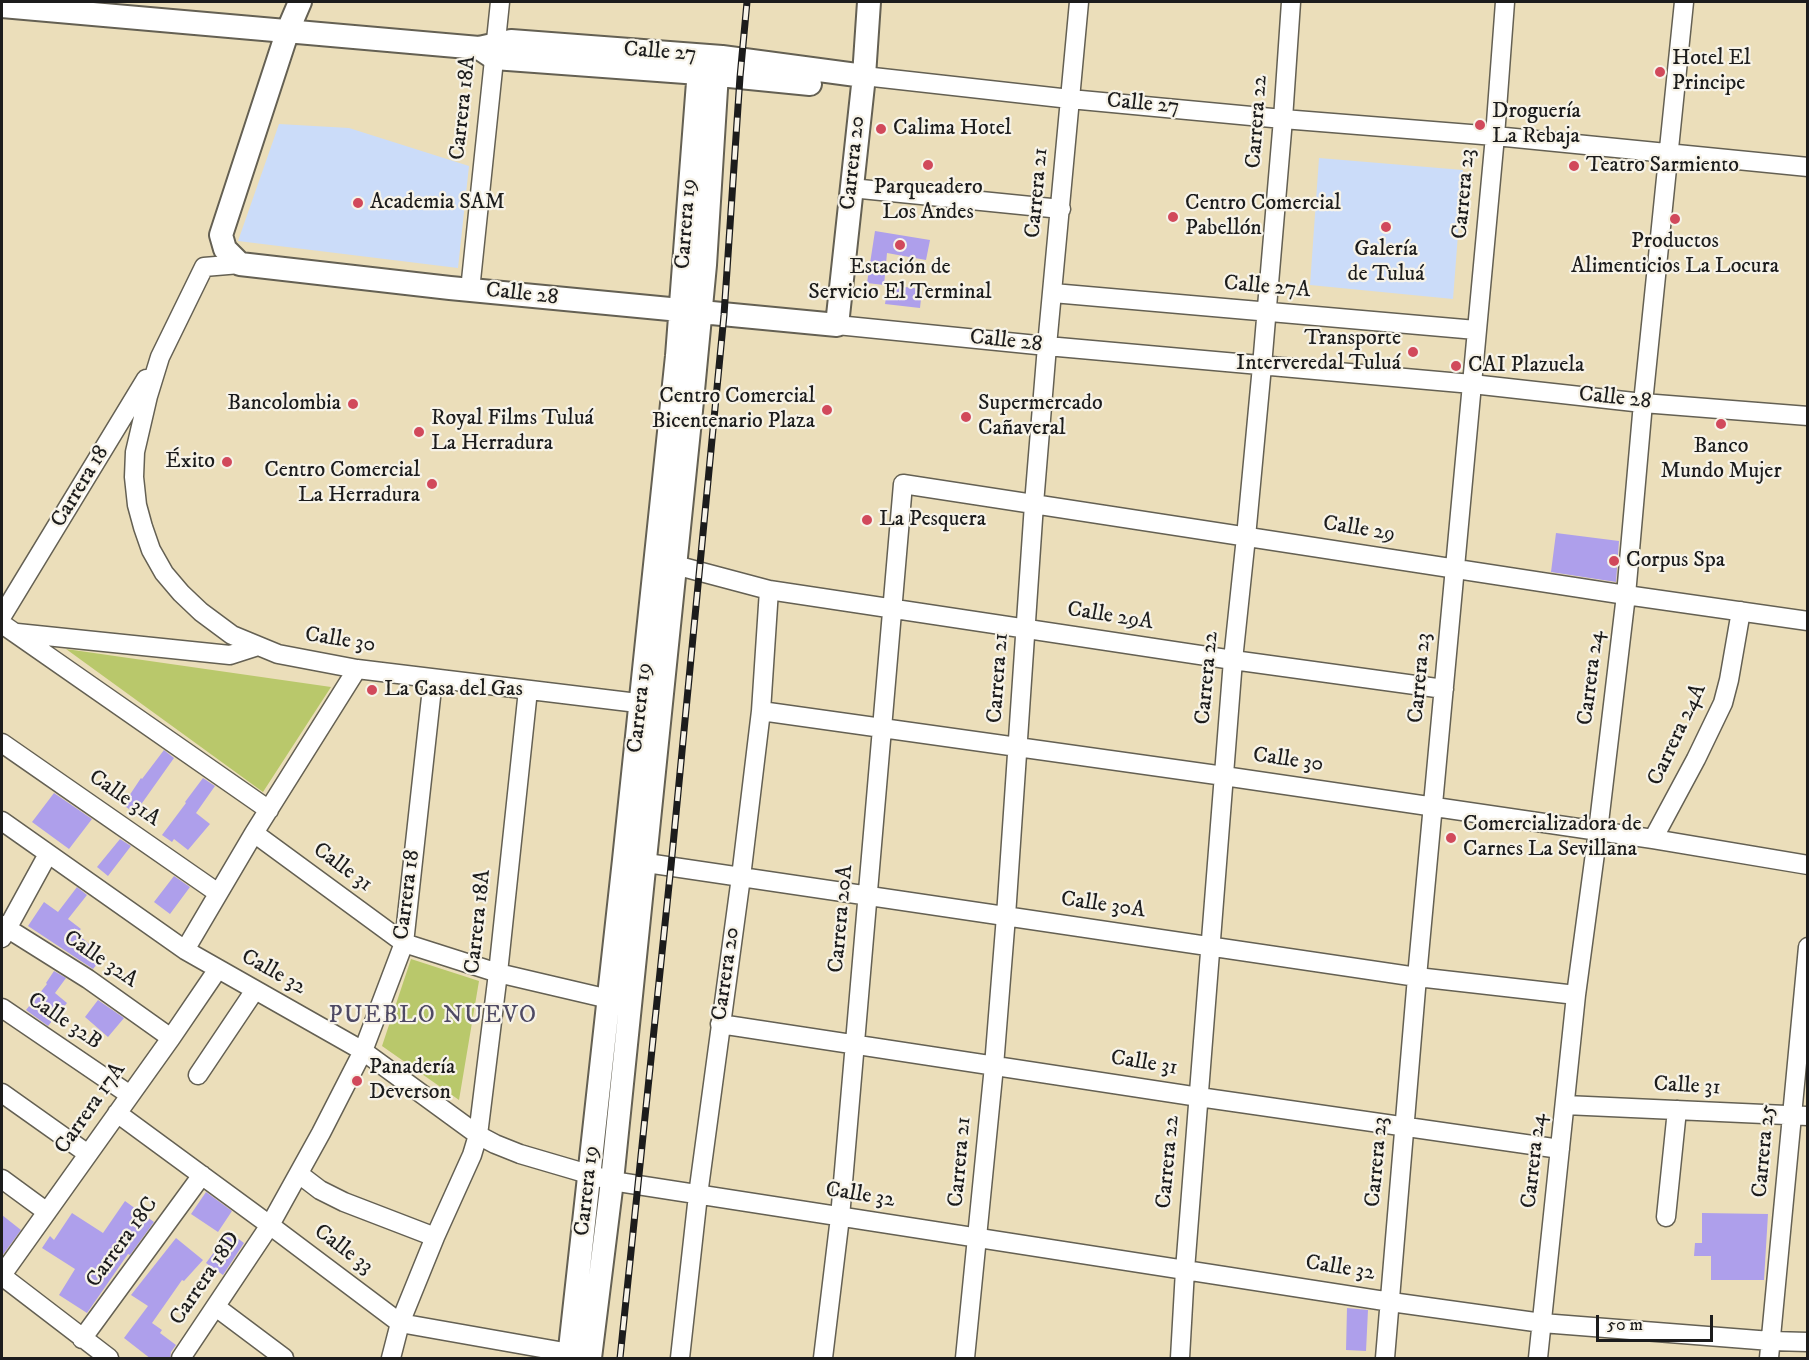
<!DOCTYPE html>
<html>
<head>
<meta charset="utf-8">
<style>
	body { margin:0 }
	#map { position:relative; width:1809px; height:1360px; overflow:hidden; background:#ebdeba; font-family:"IM FELL DW Pica",serif }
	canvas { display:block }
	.frame { position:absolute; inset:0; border:3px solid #1c1c1c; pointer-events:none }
	.scale { position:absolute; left:1596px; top:1315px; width:117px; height:27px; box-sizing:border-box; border:3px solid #1c1c1c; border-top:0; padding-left:8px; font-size:18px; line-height:21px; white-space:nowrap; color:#1c1c1c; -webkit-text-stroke:4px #f7f3e8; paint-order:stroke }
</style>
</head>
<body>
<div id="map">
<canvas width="1809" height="1360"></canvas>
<div class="frame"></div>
<div class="scale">50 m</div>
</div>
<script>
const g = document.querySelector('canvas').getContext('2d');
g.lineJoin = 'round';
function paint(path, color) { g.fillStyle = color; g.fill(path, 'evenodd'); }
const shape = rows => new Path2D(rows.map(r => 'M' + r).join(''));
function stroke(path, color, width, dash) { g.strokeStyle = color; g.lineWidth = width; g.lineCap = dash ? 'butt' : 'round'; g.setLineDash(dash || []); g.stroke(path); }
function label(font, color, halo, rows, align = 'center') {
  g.font = font + ' "IM FELL DW Pica",serif'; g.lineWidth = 4.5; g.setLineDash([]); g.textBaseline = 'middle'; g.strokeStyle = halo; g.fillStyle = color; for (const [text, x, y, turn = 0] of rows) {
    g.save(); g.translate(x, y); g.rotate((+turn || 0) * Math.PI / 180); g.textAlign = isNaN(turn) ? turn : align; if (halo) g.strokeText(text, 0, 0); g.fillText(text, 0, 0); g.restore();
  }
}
const built = shape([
	[279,124,349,128,469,166,458,268,238,241],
	[1319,158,1463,170,1453,299,1310,285]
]);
const green = shape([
	[66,649,331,687,263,792],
	[411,959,479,981,459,1100,382,1046]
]);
const building = shape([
	[875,231,930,240,926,260,887,253,884,285,867,283],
	[888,285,922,289,920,308,885,304],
	[1556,533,1619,541,1616,582,1551,572],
	[164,750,174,758,135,813,123,805,141,778,142,779],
	[203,778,215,786,196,813,210,824,188,850,174,839,172,842,162,835,186,803,185,802],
	[54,793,92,819,69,849,32,822],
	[120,839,131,846,108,876,97,867],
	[174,876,190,887,170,914,154,902],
	[77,887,87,895,68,919,81,929,77,933,103,957,93,969,28,926,44,902,58,912],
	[54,971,66,978,55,993,67,1003,48,1026,26,1010,47,984,46,983],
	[98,1000,124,1018,108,1037,85,1017],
	[206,1192,232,1211,218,1232,191,1214],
	[125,1201,154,1222,130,1255,128,1254,87,1313,59,1295,75,1269,42,1248,50,1236,54,1240,72,1213,103,1233],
	[1702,1213,1768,1214,1764,1280,1711,1280,1711,1256,1694,1256,1695,1243,1702,1243],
	[2,1215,21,1230,2,1256],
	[229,1232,244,1243,223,1275,206,1263],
	[176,1238,203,1260,184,1281,182,1280,152,1323,162,1330,160,1333,176,1345,171,1352,170,1359,151,1359,124,1338,148,1306,131,1295],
	[1347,1308,1368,1310,1366,1351,1346,1350]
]);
const minor = shape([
	[864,76,1070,99,1283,119,1495,136,1808,167],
	[851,188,1061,209],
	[240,264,204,267,160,357,148,396,135,452,134,477,137,505,143,527,151,550,164,573,181,593,201,612,232,635,278,654,357,669,654,705],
	[470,290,500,2],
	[1053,293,1476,330],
	[837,325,1047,346,1472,384,1643,403,1808,416],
	[675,565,769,590,1233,660,1444,689],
	[2,616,146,379],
	[2,624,269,810],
	[17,633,230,655,258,646],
	[761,711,1224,776,1653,839,1808,865],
	[2,743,218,893],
	[2,821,185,950,363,1051,478,1135,495,1144,520,1154,612,1181,1391,1302,1542,1323,1771,1341,1808,1342],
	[254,833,404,943,498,973,609,999],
	[1653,839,1696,759,1723,703,1729,680,1741,611],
	[633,861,1417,977,1576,995],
	[2,925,88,979,171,1038],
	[2,938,48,854],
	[185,950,254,833,357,669],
	[2,1008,130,1095],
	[720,1024,1199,1097,1560,1149],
	[198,1075,255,990],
	[2,1093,88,1154],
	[1565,1105,1808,1116],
	[117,1113,275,1229,400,1323,570,1353],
	[299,1174,320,1190,344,1202,435,1237],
	[2,1179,47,1212],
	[1666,1217,1677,1110],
	[2,1275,171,1038,218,969],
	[2,1276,109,1358],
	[216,1307,284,1358],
	[82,1339,202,1175],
	[181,1358,270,1225,321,1133,363,1051,404,943,433,679],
	[391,1358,400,1323,435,1237,472,1155,478,1135,498,973,528,690],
	[680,1358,698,1195,741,877,761,711,769,590],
	[823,1358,840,1217,903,484,1626,595,1808,621],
	[965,1358,994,1066,1006,916,1034,504,1047,346,1079,2],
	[1180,1358,1185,1270,1233,660,1246,537,1262,366,1283,119,1291,2],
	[1385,1358,1417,977,1495,136,1505,2],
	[1538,1358,1576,995,1598,831,1626,595,1643,403,1684,2],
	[1769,1358,1808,947]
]);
const major = shape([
	[300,2,288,30,221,235,225,249,240,264,450,288,837,325,864,76,869,2],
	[2,6,479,48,511,41,722,57,864,76],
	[479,48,494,58,699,73,810,84],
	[569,1358,624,860,677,356,700,56],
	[590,1358,612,1181,692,401,705,265,718,57]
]);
const rail = shape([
	[620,1358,671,866,724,315,740,77,747,2]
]);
const markers = [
	[1660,72,6,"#d1495b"],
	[1480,125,6,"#d1495b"],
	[881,129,6,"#d1495b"],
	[928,165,6,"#d1495b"],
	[1574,166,6,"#d1495b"],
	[358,203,6,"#d1495b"],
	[1173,217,6,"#d1495b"],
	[1675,219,6,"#d1495b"],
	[1386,227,6,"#d1495b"],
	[900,245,6,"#d1495b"],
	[1413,352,6,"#d1495b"],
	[1456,366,6,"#d1495b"],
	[353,404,6,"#d1495b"],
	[827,410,6,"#d1495b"],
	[966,417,6,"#d1495b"],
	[1721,424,6,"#d1495b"],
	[419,432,6,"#d1495b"],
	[227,462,6,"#d1495b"],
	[432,484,6,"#d1495b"],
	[867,520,6,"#d1495b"],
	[1614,561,6,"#d1495b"],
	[372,690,6,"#d1495b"],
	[1451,838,6,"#d1495b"],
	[357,1081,6,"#d1495b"]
];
const streetNames = [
	["Calle 27",660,53,4],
	["Calle 27",1143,105,5],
	["Carrera 18A",464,108,-84],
	["Carrera 22",1258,122,-86],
	["Carrera 20",854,163,-84],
	["Carrera 21",1038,193,-85],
	["Carrera 23",1465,194,-85],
	["Carrera 19",687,224,-86],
	["Calle 27A",1267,288,5],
	["Calle 28",522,295,6],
	["Calle 28",1006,342,6],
	["Calle 28",1615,399,6],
	["Carrera 18",81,487,-59],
	["Calle 29",1359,530,9],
	["Calle 29A",1110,617,9],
	["Calle 30",340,641,9],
	["Carrera 21",999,678,-86],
	["Carrera 22",1208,678,-85],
	["Carrera 23",1421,678,-85],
	["Carrera 24",1592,678,-83],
	["Carrera 19",641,708,-84],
	["Carrera 24A",1678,735,-65],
	["Calle 30",1288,761,8],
	["Calle 31A",124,799,35],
	["Calle 31",342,868,36],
	["Carrera 18",408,895,-83],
	["Calle 30A",1103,906,8],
	["Carrera 20A",842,919,-85],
	["Carrera 18A",479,922,-84],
	["Calle 32A",100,960,34],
	["Calle 32",273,973,29],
	["Carrera 20",727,974,-82],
	["Calle 32B",64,1022,34],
	["Calle 31",1144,1064,9],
	["Calle 31",1687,1087,3],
	["Carrera 17A",91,1109,-55],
	["Carrera 25",1765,1151,-85],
	["Carrera 24",1535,1161,-84],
	["Carrera 21",961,1162,-85],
	["Carrera 22",1169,1162,-85],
	["Carrera 23",1378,1162,-85],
	["Carrera 19",588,1191,-84],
	["Calle 32",860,1196,9],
	["Carrera 18C",123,1243,-54],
	["Calle 33",343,1250,37],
	["Calle 32",1340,1269,9],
	["Carrera 18D",206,1279,-56]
];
const poiNames = [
	["Hotel El",1672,59],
	["Principe",1672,84],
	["Droguería",1492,112],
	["La Rebaja",1492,137],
	["Calima Hotel",893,129],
	["Teatro Sarmiento",1586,166],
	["Parqueadero",928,188,"center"],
	["Los Andes",928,213,"center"],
	["Academia SAM",370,203],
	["Centro Comercial",1185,204],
	["Pabellón",1185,229],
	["Productos",1675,242,"center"],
	["Alimenticios La Locura",1675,267,"center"],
	["Galería",1386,250,"center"],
	["de Tuluá",1386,275,"center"],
	["Estación de",900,268,"center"],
	["Servicio El Terminal",900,293,"center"],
	["Transporte",1401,339,"right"],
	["Interveredal Tuluá",1401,364,"right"],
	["CAI Plazuela",1468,366],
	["Centro Comercial",815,397,"right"],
	["Bicentenario Plaza",815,422,"right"],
	["Bancolombia",341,404,"right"],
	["Supermercado",978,404],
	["Cañaveral",978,429],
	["Royal Films Tuluá",431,419],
	["La Herradura",431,444],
	["Banco",1721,447,"center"],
	["Mundo Mujer",1721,472,"center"],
	["Éxito",215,462,"right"],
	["Centro Comercial",420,471,"right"],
	["La Herradura",420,496,"right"],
	["La Pesquera",879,520],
	["Corpus Spa",1626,561],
	["La Casa del Gas",384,690],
	["Comercializadora de",1463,825],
	["Carnes La Sevillana",1463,850],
	["Panadería",369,1068],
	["Deverson",369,1093]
];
const neighbourhoodNames = [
	["PUEBLO NUEVO",433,1017]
];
paint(built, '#cbdcf9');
paint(green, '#b9c86b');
paint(building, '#ae9feb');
stroke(minor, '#646053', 21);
stroke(major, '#646053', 26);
stroke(minor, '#fff', 18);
stroke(major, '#fff', 22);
stroke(rail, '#1c1c1c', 7);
stroke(rail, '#f7f3e8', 4.5, [14]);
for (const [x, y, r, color] of markers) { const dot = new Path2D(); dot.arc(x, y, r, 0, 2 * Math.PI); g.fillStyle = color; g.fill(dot); stroke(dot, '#f7f3e8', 2); }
label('22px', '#1c1c1c', '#f7f3e8', streetNames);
label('22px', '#1c1c1c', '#f7f3e8', poiNames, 'left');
g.letterSpacing = '1.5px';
label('24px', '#4f4a64', '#f7f3e8', neighbourhoodNames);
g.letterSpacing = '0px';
</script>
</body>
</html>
